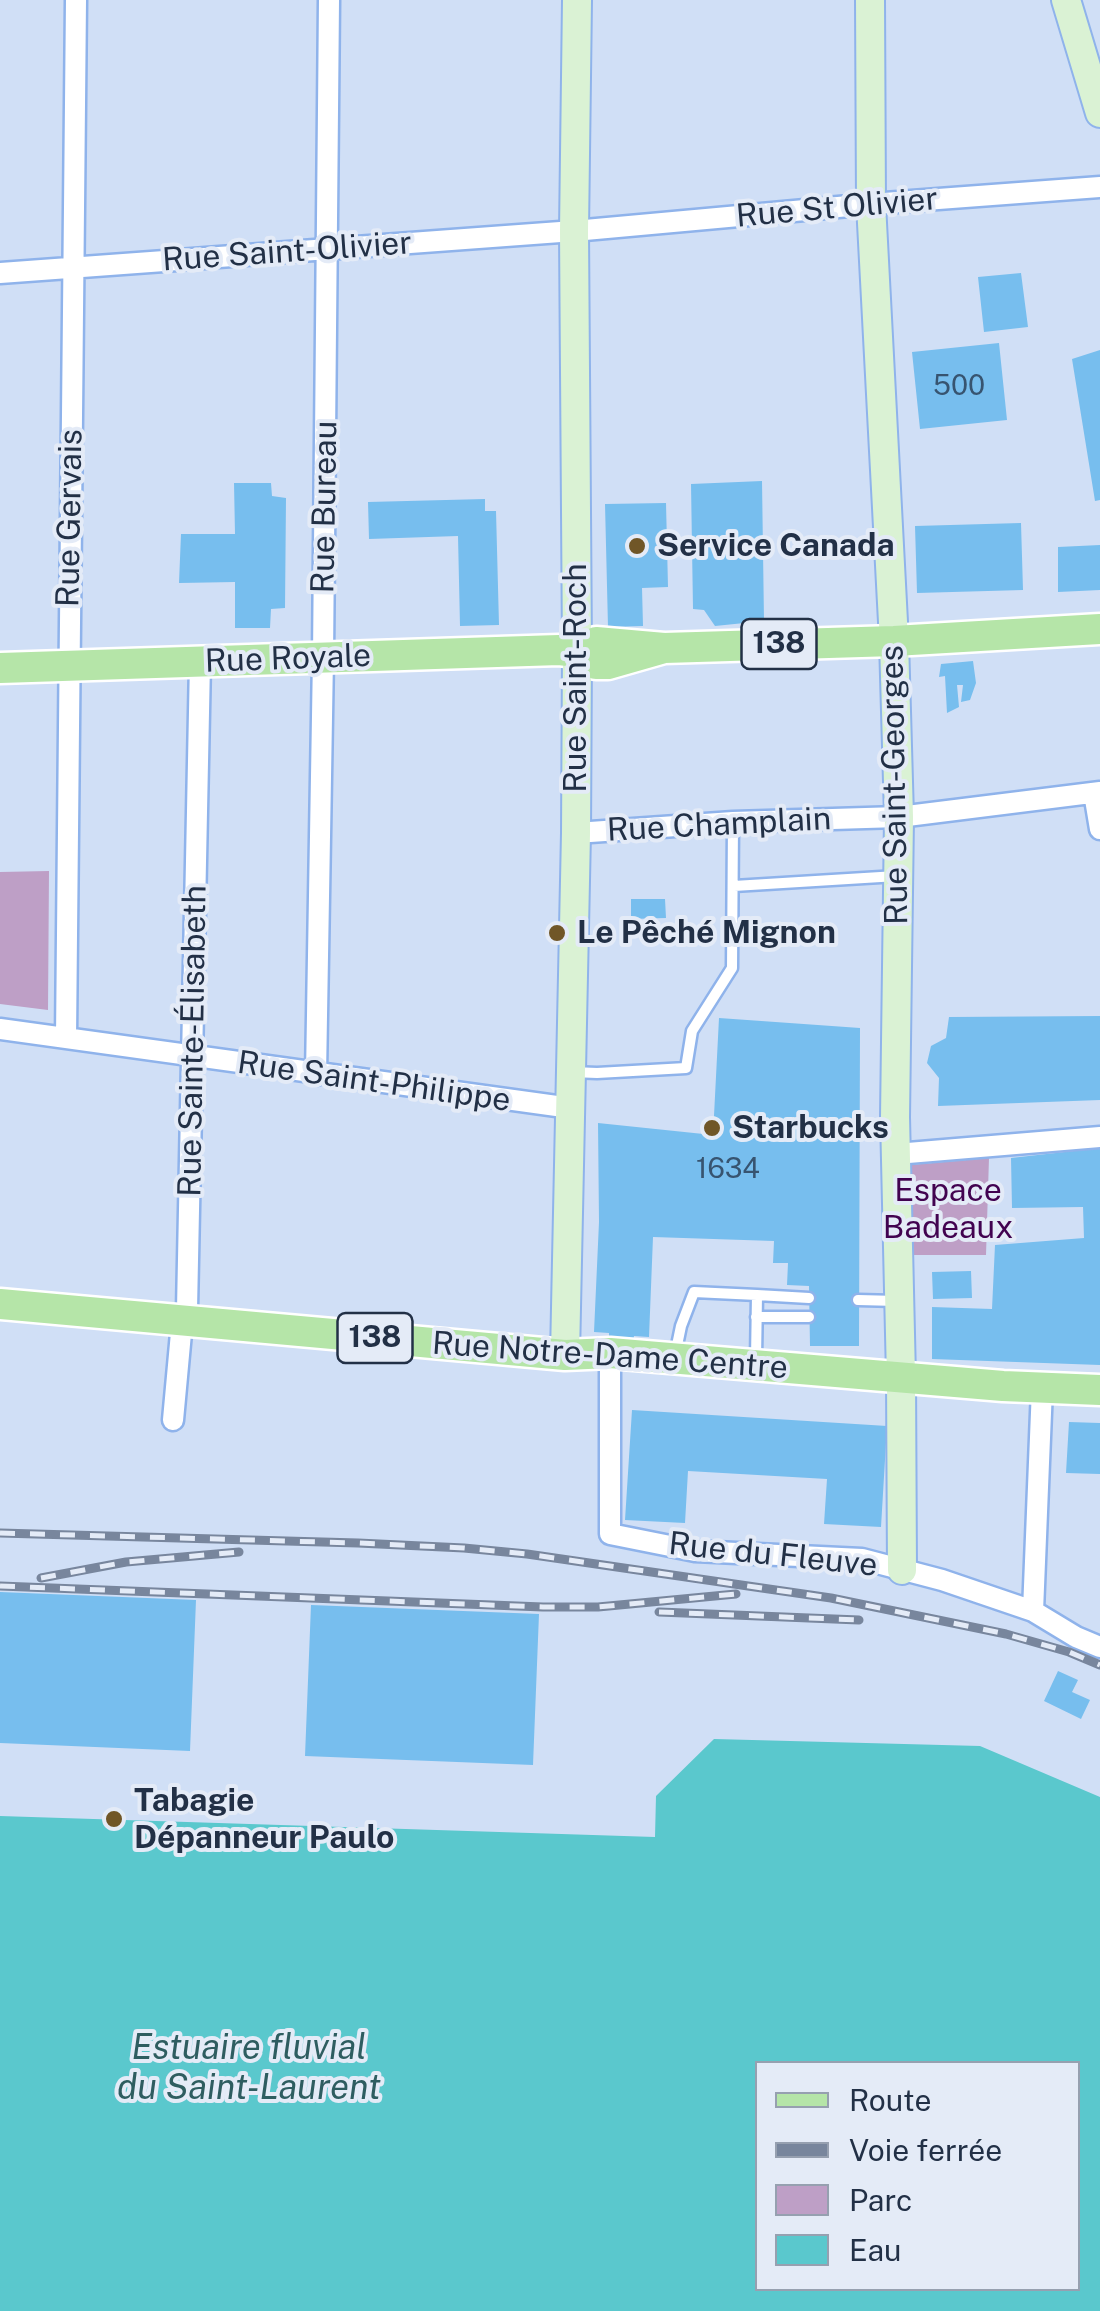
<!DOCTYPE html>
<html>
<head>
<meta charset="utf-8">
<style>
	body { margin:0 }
	#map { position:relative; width:1100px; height:2311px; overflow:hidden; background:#d0dff6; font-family:"Public Sans",sans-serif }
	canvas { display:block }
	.legend { position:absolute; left:755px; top:2061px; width:325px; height:230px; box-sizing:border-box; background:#e4ebf7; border:2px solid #96a0b0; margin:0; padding:12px 18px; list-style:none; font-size:30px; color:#223046 }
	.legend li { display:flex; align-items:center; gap:20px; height:50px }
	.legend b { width:50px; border:2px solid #96a0b0 }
</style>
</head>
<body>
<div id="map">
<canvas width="1100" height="2311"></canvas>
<ul class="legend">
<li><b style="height:12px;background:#b5e5a8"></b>Route</li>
<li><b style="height:12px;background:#78869d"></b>Voie ferrée</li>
<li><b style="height:28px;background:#be9fc6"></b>Parc</li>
<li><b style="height:28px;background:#5ac8cd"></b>Eau</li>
</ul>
</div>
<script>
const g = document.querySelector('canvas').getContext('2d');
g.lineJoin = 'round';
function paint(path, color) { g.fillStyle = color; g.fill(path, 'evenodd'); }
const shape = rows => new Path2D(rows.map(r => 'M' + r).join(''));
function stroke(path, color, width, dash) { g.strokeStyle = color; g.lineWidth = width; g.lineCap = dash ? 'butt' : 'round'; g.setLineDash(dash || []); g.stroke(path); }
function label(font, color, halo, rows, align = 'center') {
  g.font = font + ' "Public Sans",sans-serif'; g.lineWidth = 8; g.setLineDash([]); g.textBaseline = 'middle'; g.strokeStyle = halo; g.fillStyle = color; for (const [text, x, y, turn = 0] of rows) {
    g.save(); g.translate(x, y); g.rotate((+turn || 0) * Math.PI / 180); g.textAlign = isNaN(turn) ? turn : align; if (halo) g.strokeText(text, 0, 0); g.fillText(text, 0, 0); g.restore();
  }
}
const green = shape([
	[49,871,48,1010,0,1004,0,872],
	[989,1158,986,1255,907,1255,910,1165]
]);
const water = shape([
	[714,1739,980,1746,1100,1797,1100,2311,0,2311,0,1816,655,1837,656,1796],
	[758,2064,1078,2064,1078,2288,758,2288]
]);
const building = shape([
	[1021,273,1028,327,984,332,978,277],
	[999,343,1007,420,920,429,912,352],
	[1100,350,1100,500,1095,501,1072,359],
	[762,481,764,621,715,626,704,610,693,609,691,484],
	[234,483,271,483,272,496,286,498,285,608,271,609,270,628,235,628,235,582,179,583,181,534,235,534],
	[485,499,485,511,496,511,499,625,460,626,458,536,369,539,368,502],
	[666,503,668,587,642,588,643,626,608,627,605,504],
	[1021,523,1023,590,917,593,915,526],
	[1100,545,1100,590,1058,592,1058,547],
	[973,661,976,683,970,700,961,702,963,685,957,685,959,707,947,713,945,676,939,677,941,664],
	[631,899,665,899,666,918,631,919],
	[1100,1016,1100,1100,938,1106,939,1078,927,1063,931,1046,946,1038,949,1017],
	[719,1018,860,1028,859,1346,810,1346,809,1286,787,1285,788,1263,773,1263,774,1241,653,1237,649,1337,634,1336,632,1347,609,1345,609,1333,594,1332,599,1222,598,1123,713,1135],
	[1100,1148,1100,1365,932,1359,932,1307,992,1309,995,1245,1084,1238,1083,1207,1012,1208,1011,1158],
	[971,1271,972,1298,933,1299,932,1272],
	[632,1410,887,1426,881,1527,824,1524,827,1479,688,1471,685,1523,625,1520],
	[1069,1422,1100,1423,1100,1474,1066,1473],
	[0,1592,196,1600,190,1751,0,1743],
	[311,1605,539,1614,533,1765,305,1756],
	[1058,1671,1078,1680,1072,1692,1090,1700,1081,1719,1044,1701]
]);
const lane = shape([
	[734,886,897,876],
	[572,1072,597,1073,686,1068,692,1031,732,968,733,823],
	[757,1295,809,1298],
	[858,1300,897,1301],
	[756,1317,809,1317],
	[675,1355,681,1326,694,1292,757,1295,756,1359]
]);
const street = shape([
	[0,273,574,231,871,204,1100,187],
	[1094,793,1100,829],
	[576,833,733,822,899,817,1100,792],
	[0,1029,571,1108],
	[66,1037,76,0],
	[316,1075,323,657,329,0],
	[896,1154,1100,1137],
	[610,1353,610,1534,695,1551,862,1559,942,1580,1033,1611,1076,1637,1100,1647],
	[173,1420,181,1333,187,1309,200,662],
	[1033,1611,1042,1388]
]);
const secondary = shape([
	[870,0,871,204,894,641,899,817,895,1117,901,1377,902,1570],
	[1066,0,1100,113],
	[565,1355,576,833,577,652,574,231,577,0]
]);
const primary = shape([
	[577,652,596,642,664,648,894,641,1100,629],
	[0,668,559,650,577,652,596,664,608,664,664,648],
	[0,1304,565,1355,610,1353,1003,1386,1100,1390]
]);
const rail = shape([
	[0,1533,358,1543,464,1548,527,1554,831,1598,1006,1634,1069,1652,1100,1665],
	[41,1578,126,1562,239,1552],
	[0,1586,543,1607,598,1607,736,1594],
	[659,1612,859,1620]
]);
const markers = [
	[637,546,10,"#705627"],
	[557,933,10,"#705627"],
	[712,1128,10,"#705627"],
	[114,1819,10,"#705627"]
];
const numberNames = [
	["500",959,386],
	["1634",728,1169]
];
const shields = [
	[779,644,75],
	[375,1338,75]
];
const shieldNames = [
	["138",779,644],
	["138",375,1338]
];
const streetNames = [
	["Rue St Olivier",837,208,-5],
	["Rue Saint-Olivier",287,252,-4],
	["Rue Bureau",325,507,-89],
	["Rue Gervais",70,518,-89],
	["Rue Royale",288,659,-2],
	["Rue Saint-Roch",576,678,-90],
	["Rue Saint-Georges",895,785,-91],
	["Rue Champlain",719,825,-3],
	["Rue Sainte-Élisabeth",193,1041,-89],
	["Rue Saint-Philippe",374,1082,8],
	["Rue Notre-Dame Centre",610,1356,4],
	["Rue du Fleuve",773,1555,6]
];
const poiNames = [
	["Service Canada",657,546],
	["Le Pêché Mignon",577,933],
	["Starbucks",732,1128],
	["Tabagie",134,1801],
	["Dépanneur Paulo",134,1838]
];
const parkNames = [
	["Espace",948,1191],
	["Badeaux",948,1228]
];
const waterNames = [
	["Estuaire fluvial",249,2048],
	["du Saint-Laurent",249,2088]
];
paint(green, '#be9fc6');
paint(water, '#5ac8cd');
paint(building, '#77beee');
stroke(lane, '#8fb3eb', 15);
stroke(street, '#8fb3eb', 25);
stroke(secondary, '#8fb3eb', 32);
stroke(primary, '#fff', 35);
stroke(lane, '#fff', 10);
stroke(street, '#fff', 20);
stroke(secondary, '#daf2d4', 28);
stroke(primary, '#b5e5a8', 30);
stroke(rail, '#78869d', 9);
stroke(rail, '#e4ebf7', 5, [15]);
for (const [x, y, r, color] of markers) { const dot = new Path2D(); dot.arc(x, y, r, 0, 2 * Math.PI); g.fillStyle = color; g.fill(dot); stroke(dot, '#e4ebf7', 4); }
label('28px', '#375470', null, numberNames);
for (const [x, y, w] of shields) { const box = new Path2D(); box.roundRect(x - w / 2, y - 25, w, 50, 8); g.fillStyle = '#e4ebf7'; g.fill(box); stroke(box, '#223046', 2.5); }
label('bold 30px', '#223046', null, shieldNames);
label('32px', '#223046', '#e4ebf7', streetNames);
label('bold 32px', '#223046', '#e4ebf7', poiNames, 'left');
label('32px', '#420350', '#e4ebf7', parkNames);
label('italic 35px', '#2e5d60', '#e4ebf7', waterNames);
</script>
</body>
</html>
